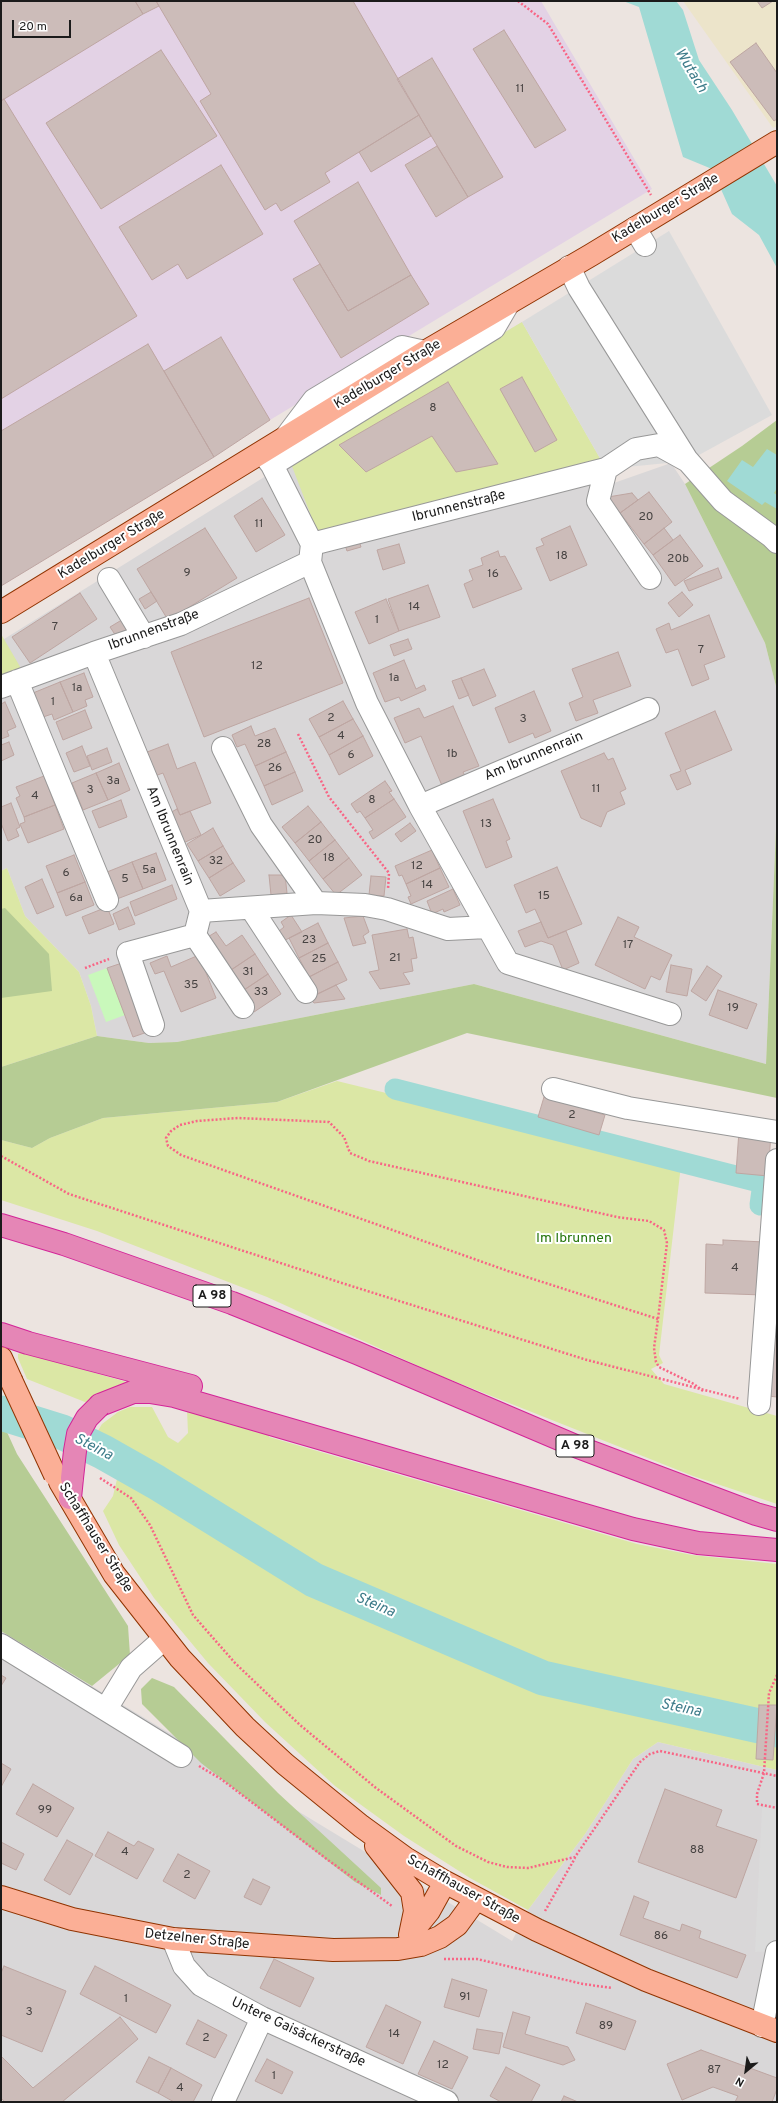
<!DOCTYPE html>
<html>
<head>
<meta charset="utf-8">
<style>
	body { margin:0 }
	#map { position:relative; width:778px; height:2103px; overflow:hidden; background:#ece4e0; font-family:Overpass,sans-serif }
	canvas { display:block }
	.frame { position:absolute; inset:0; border:2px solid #1b1b1b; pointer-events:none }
	.north { position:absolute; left:726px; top:2051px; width:40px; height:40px; -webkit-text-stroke:3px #fff; paint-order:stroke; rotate:209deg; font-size:11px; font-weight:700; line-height:16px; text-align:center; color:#1b1b1b }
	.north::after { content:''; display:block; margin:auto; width:14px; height:18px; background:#1b1b1b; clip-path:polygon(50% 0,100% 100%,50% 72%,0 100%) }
	.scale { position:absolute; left:12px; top:20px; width:59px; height:18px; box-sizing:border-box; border:2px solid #1b1b1b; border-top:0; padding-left:5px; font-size:12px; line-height:14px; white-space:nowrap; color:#1b1b1b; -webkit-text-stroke:3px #fff; paint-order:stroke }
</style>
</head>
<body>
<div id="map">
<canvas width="778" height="2103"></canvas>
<div class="frame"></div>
<div class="north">N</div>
<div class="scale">20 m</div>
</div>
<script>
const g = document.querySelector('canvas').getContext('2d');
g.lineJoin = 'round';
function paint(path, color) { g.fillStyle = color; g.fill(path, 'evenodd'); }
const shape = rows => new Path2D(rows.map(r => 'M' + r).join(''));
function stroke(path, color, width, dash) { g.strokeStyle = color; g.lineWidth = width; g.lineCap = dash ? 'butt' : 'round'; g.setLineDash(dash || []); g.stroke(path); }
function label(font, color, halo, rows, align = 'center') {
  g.font = font + ' Overpass,sans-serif'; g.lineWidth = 4; g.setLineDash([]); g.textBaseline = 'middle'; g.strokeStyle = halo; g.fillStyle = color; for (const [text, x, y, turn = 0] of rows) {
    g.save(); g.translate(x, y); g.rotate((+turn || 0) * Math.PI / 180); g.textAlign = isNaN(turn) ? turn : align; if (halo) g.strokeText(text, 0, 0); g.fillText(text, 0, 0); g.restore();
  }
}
const residential = shape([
	[522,322,611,484,671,463,685,484,765,643,777,690,777,806,766,1064,474,984,177,1042,149,1043,97,1036,91,1006,79,972,25,916,7,868,1,871,1,699,21,693,1,641,290,461],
	[1,1631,512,1941,528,1910,585,1834,633,1759,658,1742,777,1770,777,2102,1,2102]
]);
const industrial = shape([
	[1,1,541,1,652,189,270,420,214,457,1,586]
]);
const farmland = shape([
	[683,1,777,1,777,126,773,128]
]);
const grass = shape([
	[522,322,604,465,318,534,290,461],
	[1,634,22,670,1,678],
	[7,868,25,916,79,972,91,1006,97,1036,1,1067,1,871],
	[337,1081,681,1165,659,1355,663,1363,651,1369,664,1384,777,1416,777,1504,693,1476,436,1374,267,1297,97,1231,1,1200,1,1140,32,1148,50,1138,103,1118,277,1102],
	[22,1352,130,1383,90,1404,27,1379,18,1358,18,1354],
	[130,1407,152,1407,168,1437,178,1443,188,1433,187,1410,269,1430,269,1437,637,1544,692,1555,777,1564,777,1770,658,1742,633,1759,585,1834,528,1910,470,1878,404,1836,335,1786,265,1722,208,1663,154,1598,119,1545,103,1511,113,1496,118,1475,89,1461,93,1439,102,1424,118,1412]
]);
const forest = shape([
	[777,420,777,690,765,643,685,484,742,446],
	[777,806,777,1098,467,1033,277,1102,103,1118,50,1138,32,1148,1,1140,1,1067,97,1036,149,1043,177,1042,474,984,766,1064],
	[5,908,49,954,52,991,1,998,1,909],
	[1,1419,17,1454,128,1626,130,1655,92,1686,1,1631],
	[152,1678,174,1687,278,1793,381,1888,381,1895,355,1882,201,1763,142,1704,141,1689]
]);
const park = shape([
	[107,968,125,1015,106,1022,88,975]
]);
const parking = shape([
	[669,231,772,415,688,461,606,469,522,322],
	[777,1807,777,1951,755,1952,762,1808]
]);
const water = shape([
	[623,1,676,1,683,10,699,60,732,110,777,186,777,268,759,235,732,214,712,169,683,157,639,7],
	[767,449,777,455,777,488,774,493,777,495,777,509,765,502,762,505,727,481,742,460,753,467]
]);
const canal = shape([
	[395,1089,763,1183,760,1205]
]);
const river = shape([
	[1,1413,62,1432,103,1452,156,1482,314,1580,543,1678,777,1730]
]);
const building = shape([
	[1,1,135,1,143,14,1,101,1,1],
	[135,1,156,1,159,6,143,14,135,1],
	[156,1,353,1,419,115,325,173,330,182,281,211,276,203,265,210,200,101,211,94,156,1],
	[757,1,773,1,762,8,757,1],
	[504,30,566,130,535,148,473,49,504,30],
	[756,43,777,73,777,119,774,121,730,62,756,43],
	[161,50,217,136,101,209,46,123,161,50],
	[432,58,503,177,468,197,397,79,432,58],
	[4,99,137,316,1,399,1,101,4,99],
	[419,115,431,136,371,172,359,152,419,115],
	[437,146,468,197,436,217,405,165,437,146],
	[221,165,263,234,187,279,178,264,152,280,119,227,221,165],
	[358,182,411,275,348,311,294,221,358,182],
	[320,264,348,311,411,275,429,304,341,358,293,279,320,264],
	[221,337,270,420,214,457,164,371,221,337],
	[148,344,214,457,1,586,1,431,148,344],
	[522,377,557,440,535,452,500,389,522,377],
	[448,382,498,464,456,472,432,436,366,472,339,445,448,382],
	[649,492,672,522,644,544,620,513,649,492],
	[632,493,638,500,620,513,608,497,632,493],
	[262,498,285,535,256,552,234,516,262,498],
	[570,526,587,565,550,581,536,548,544,545,541,539,570,526],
	[205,528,237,578,168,620,137,569,205,528],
	[664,528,673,540,653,555,644,544,664,528],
	[680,535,703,566,675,586,653,555,680,535],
	[358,538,361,547,347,551,344,542,358,538],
	[399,544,405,563,383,570,377,550,399,544],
	[498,551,500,557,505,556,522,589,473,608,464,584,473,580,469,570,483,565,481,558,498,551],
	[718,568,722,578,689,591,684,581,718,568],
	[428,585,440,617,399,631,388,599,428,585],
	[151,592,157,601,145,609,139,599,151,592],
	[682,592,693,605,679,617,668,603,682,592],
	[80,593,97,619,30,663,12,637,80,593],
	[309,598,343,683,204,737,171,652,309,598],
	[386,599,399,631,369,644,355,612,386,599],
	[709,615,725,657,704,665,709,679,692,686,678,649,666,653,656,629,669,623,671,630,709,615],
	[125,618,131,627,116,636,110,627,125,618],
	[408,639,412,649,394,656,390,645,408,639],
	[618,652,631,686,593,700,598,713,576,721,569,703,583,697,572,669,618,652],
	[404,660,416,689,424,685,426,690,401,701,399,697,385,702,373,673,404,660],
	[484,669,496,696,473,706,461,678,484,669],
	[84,673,93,697,85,700,87,706,73,712,60,682,84,673],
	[461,678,469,695,459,699,452,681,461,678],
	[60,682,73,712,54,720,52,714,43,717,33,693,60,682],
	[534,691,551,731,535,738,533,733,509,743,495,708,534,691],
	[343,701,353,719,319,737,309,719,343,701],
	[5,702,16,727,7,731,9,736,1,739,1,704,5,702],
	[453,706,479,766,463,772,466,778,443,788,421,736,405,743,394,718,419,708,424,718,453,706],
	[85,710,92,728,63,740,56,722,85,710],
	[715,711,732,750,685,770,691,784,677,790,670,775,681,771,665,733,715,711],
	[353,719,363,736,329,755,319,737,353,719],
	[251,726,255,736,275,728,286,752,255,766,245,744,237,747,232,735,251,726],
	[363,736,373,756,339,775,329,755,363,736],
	[9,742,14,755,1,761,1,745,9,742],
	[168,744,177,769,195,762,211,803,180,815,163,773,152,777,142,754,168,744],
	[82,746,90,766,74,772,66,753,82,746],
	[107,748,112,762,92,770,87,756,107,748],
	[286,752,295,772,264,786,255,766,286,752],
	[604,753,608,760,613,758,626,789,620,792,625,804,607,812,601,827,581,818,561,771,604,753],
	[119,763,130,790,108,800,96,773,119,763],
	[295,772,303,791,272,805,264,786,295,772],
	[96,773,108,800,83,810,72,783,96,773],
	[44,776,55,805,24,817,16,798,20,796,16,787,44,776],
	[385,781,392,791,389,792,394,799,365,818,360,811,357,813,351,804,385,781],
	[394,799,406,817,373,839,369,832,373,830,365,818,394,799],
	[493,799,510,839,506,841,512,857,486,868,463,811,493,799],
	[121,800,127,817,99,828,92,811,121,800],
	[11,803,20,827,16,829,19,836,8,841,1,823,1,807,11,803],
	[55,805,64,829,28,843,20,824,25,822,24,817,55,805],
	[308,806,321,822,295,843,282,827,308,806],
	[177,809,180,815,190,811,201,835,181,844,168,814,177,809],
	[321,822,335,840,309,861,295,843,321,822],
	[410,823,416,831,401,842,395,834,410,823],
	[213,828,223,846,198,861,187,844,213,828],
	[335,840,349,858,323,879,309,861,335,840],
	[223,846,233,863,209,878,198,861,223,846],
	[432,850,440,868,406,884,402,875,399,876,395,866,432,850],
	[156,853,166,880,143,889,132,862,156,853],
	[74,855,85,882,57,893,46,866,74,855],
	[349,858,362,875,336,895,323,879,349,858],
	[132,862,143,889,117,899,107,872,132,862],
	[233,863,245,881,220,896,209,878,233,863],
	[557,867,582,924,548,938,535,909,526,913,514,885,557,867],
	[440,868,449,887,411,904,408,897,411,896,406,884,440,868],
	[269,875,285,875,287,893,271,895,269,875],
	[371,876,386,877,384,896,369,895,371,876],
	[42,879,54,907,37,914,25,887,42,879],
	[85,882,94,905,66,916,57,893,85,882],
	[172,885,177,899,135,916,130,902,172,885],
	[453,889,460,905,444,912,443,909,432,914,427,901,453,889],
	[107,907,114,924,89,934,82,917,107,907],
	[128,907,135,924,119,930,113,914,128,907],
	[291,915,302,932,279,943,273,936,284,927,281,922,291,915],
	[363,916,369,932,363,936,366,943,353,946,344,918,363,916],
	[618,917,639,927,634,937,672,955,660,980,651,976,645,989,595,965,618,917],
	[541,922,548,938,566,931,579,963,563,970,553,945,541,941,525,947,518,931,541,922],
	[318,923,328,943,299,958,289,938,318,923],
	[407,929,409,938,413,937,417,958,411,959,413,971,403,973,410,984,380,989,369,972,379,970,372,935,407,929],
	[216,932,226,946,242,935,255,954,228,972,206,938,216,932],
	[328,943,338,962,309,977,299,958,328,943],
	[255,954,268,974,241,992,228,972,255,954],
	[199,955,216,998,181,1012,164,971,155,974,150,963,167,956,171,967,199,955],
	[128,961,153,1030,133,1037,107,968,128,961],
	[338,962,347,980,317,994,309,977,338,962],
	[671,965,692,969,687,996,666,992,671,965],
	[707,966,722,976,706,1001,691,991,707,966],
	[268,974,281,994,254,1012,241,992,268,974],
	[336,985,345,999,314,1003,310,998,336,985],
	[718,990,757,1004,747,1029,709,1015,718,990],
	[544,1097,605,1115,599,1135,538,1117,544,1097],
	[739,1131,771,1133,768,1176,736,1173,739,1131],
	[723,1240,764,1242,763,1295,705,1293,706,1244,723,1245,723,1240],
	[777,1305,777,1397,768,1396,777,1305],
	[1,1675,6,1678,1,1686,1,1675],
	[759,1705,777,1705,773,1760,756,1759,759,1705],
	[1,1763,11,1769,1,1787,1,1763],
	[33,1784,74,1808,57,1837,16,1814,33,1784],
	[665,1789,722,1810,716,1826,757,1840,736,1898,638,1862,665,1789],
	[108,1832,134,1846,138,1841,154,1849,137,1879,95,1856,108,1832],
	[67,1840,93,1854,70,1895,44,1880,67,1840],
	[1,1842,24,1854,16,1870,1,1863,1,1842],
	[178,1854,210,1871,195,1899,163,1881,178,1854],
	[253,1879,270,1887,261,1905,244,1897,253,1879],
	[634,1896,649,1902,643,1918,680,1931,682,1924,701,1931,699,1938,746,1955,737,1978,620,1935,634,1896],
	[274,1959,314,1978,300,2007,260,1988,274,1959],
	[4,1966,66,1991,42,2052,1,2035,1,1973,4,1966],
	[95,1966,171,2005,156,2033,80,1994,95,1966],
	[452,1979,487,1990,479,2017,444,2007,452,1979],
	[586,2003,636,2021,625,2050,576,2033,586,2003],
	[386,2005,421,2022,403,2064,366,2047,386,2005],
	[513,2012,530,2017,525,2034,568,2047,575,2060,563,2065,503,2047,513,2012],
	[120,2017,138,2039,62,2102,5,2102,1,2098,1,2056,33,2088,120,2017],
	[198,2020,227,2035,215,2058,186,2044,198,2020],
	[477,2029,503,2033,499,2054,473,2049,477,2029],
	[434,2041,468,2057,452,2089,418,2074,434,2041],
	[701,2050,777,2078,777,2089,772,2102,735,2102,738,2096,713,2087,682,2100,667,2064,701,2050],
	[149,2057,171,2068,158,2093,136,2082,149,2057],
	[267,2059,293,2072,282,2094,255,2081,267,2059],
	[506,2067,540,2085,531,2102,501,2102,490,2096,506,2067],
	[171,2068,202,2085,193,2102,174,2102,158,2093,171,2068],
	[564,2096,578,2102,561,2102,564,2096]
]);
const path = shape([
	[518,1,548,24,651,195],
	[298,734,329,797,389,873,388,889],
	[85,968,109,959],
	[1,1156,69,1194,345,1284,587,1360,740,1399],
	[658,1319,508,1271,181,1155,168,1146,166,1138,171,1131,180,1125,197,1121,238,1118,329,1122,344,1137,350,1153,369,1161,617,1217,649,1221,664,1230,667,1243,658,1319,654,1348,656,1362,659,1367,694,1384,703,1391],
	[100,1478,131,1498,150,1525,193,1615,235,1663,300,1725,376,1788,456,1846,488,1862,507,1867,528,1868,575,1857,640,1762,650,1754,660,1751,777,1776],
	[777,1675,769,1693,764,1773,757,1794,757,1804,777,1808],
	[199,1766,221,1779,328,1860,392,1906],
	[545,1911,575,1858],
	[444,1959,477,1959,583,1984,612,1988]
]);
const minor = shape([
	[635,228,645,245],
	[569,267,579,288,687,460],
	[286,437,314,400,402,347,425,352],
	[263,453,272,465,312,544,310,562,367,703,420,806,508,963,670,1014],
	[272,465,494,328,508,304],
	[606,469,598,501,650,578],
	[312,544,606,469,636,449,659,445,688,461,723,501,771,536,777,542],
	[109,579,144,637],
	[94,653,201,911,316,903,365,905,387,909,448,929,487,927],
	[17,681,107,900],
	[1,687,94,653,181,624,310,562],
	[223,748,261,825,316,903],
	[420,806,648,709],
	[251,908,306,992],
	[195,935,243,1007],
	[153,1025,128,953,195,935,201,911],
	[553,1089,628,1108,777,1132],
	[759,1404,777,1160],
	[1,1645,181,1756],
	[106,1709,131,1668,164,1639],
	[173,1939,184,1966,201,1985,262,2018,447,2102],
	[762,2026,777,1952],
	[223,2102,262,2018]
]);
const major = shape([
	[1,612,425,352,591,255,777,142],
	[1,1358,11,1380],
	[60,1482,114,1574,180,1658,245,1727,285,1764,361,1826,405,1858,445,1882,537,1930,646,1980,777,2031],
	[376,1846,412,1892,415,1911,410,1935],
	[1,1897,72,1919,173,1939,333,1950,398,1949,421,1945,440,1937,457,1925,476,1899],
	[411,1933,429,1911,445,1882]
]);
const highway = shape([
	[1,1225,64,1244,232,1303,357,1353,578,1447,756,1514,777,1520],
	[1,1334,28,1343,191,1386],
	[100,1405,133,1392,150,1392,174,1396,633,1529,698,1543,777,1550],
	[70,1498,72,1478]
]);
const majorBridge = shape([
	[11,1380,55,1475]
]);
const highwayBridge = shape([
	[72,1478,75,1451,78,1434,87,1418,100,1405]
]);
const numberNames = [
	["11",520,90],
	["8",433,409],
	["20",646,518],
	["11",259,525],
	["18",562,557],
	["20b",678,560],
	["9",187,574],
	["16",493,575],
	["14",414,608],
	["1",377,621],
	["7",55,628],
	["7",701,651],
	["12",257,667],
	["1a",394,679],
	["1a",77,689],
	["1",53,703],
	["2",331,719],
	["3",523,720],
	["4",341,737],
	["28",264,745],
	["1b",452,755],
	["6",351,756],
	["26",275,769],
	["3a",113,782],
	["11",596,790],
	["3",90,791],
	["4",35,797],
	["8",372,801],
	["13",486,825],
	["20",315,841],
	["18",329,859],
	["32",216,862],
	["12",417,867],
	["5a",149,871],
	["6",66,874],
	["5",125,880],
	["14",427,886],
	["15",544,897],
	["6a",76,899],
	["23",309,941],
	["17",628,946],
	["21",395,959],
	["25",319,960],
	["31",248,973],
	["35",191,986],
	["33",261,993],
	["19",733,1009],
	["2",572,1116],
	["4",735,1269],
	["99",45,1811],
	["88",697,1851],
	["4",125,1853],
	["2",187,1876],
	["86",661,1937],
	["91",465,1998],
	["1",126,2000],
	["3",29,2013],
	["89",606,2027],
	["14",394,2035],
	["2",206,2039],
	["12",443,2066],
	["87",714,2071],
	["1",274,2077],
	["4",180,2089]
];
const shields = [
	[212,1296,38],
	[575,1446,38]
];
const shieldNames = [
	["A 98",212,1296],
	["A 98",575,1446]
];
const streetNames = [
	["Kadelburger Straße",666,209,-31],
	["Kadelburger Straße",388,375,-31],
	["Ibrunnenstraße",459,507,-14],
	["Kadelburger Straße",112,545,-31],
	["Ibrunnenstraße",154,631,-20],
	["Am Ibrunnenrain",534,757,-23],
	["Am Ibrunnenrain",169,836,68],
	["Schaffhauser Straße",95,1538,58],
	["Schaffhauser Straße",463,1890,29],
	["Detzelner Straße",197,1940,6],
	["Untere Gaisäckerstraße",298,2033,25]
];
const parkNames = [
	["Im Ibrunnen",574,1239]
];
const waterNames = [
	["Wutach",690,71,59],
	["Steina",93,1448,27],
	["Steina",375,1606,23],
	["Steina",681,1709,12]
];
paint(residential, '#d9d7d8');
paint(industrial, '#e3d2e5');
paint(farmland, '#ece4ca');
paint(grass, '#dbe7a5');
paint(forest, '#b6cc94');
paint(park, '#c9f8bb');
paint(parking, '#dbdbdb');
paint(water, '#a0dad5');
stroke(canal, '#a0dad5', 21);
stroke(river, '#a0dad5', 35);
paint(building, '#ccbcb9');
stroke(building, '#bea6a2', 1);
stroke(minor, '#989898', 24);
stroke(major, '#903301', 24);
stroke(highway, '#d32498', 24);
stroke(path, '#f86585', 2.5, [2, 2]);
stroke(minor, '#fff', 22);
stroke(major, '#fbaf96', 22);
stroke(highway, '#e586b6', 22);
stroke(majorBridge, '#903301', 24, []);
stroke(highwayBridge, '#d32498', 24, []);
stroke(majorBridge, '#fbaf96', 22);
stroke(highwayBridge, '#e586b6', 22);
label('12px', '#474342', null, numberNames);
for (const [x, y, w] of shields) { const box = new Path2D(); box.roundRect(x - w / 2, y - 11, w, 22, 3); g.fillStyle = '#fff'; g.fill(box); stroke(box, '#1b1b1b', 1); }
label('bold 13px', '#1b1b1b', null, shieldNames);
label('14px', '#1b1b1b', '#fff', streetNames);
label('14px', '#25750c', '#fff', parkNames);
label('italic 15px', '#3e7c8a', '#fff', waterNames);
</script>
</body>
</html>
